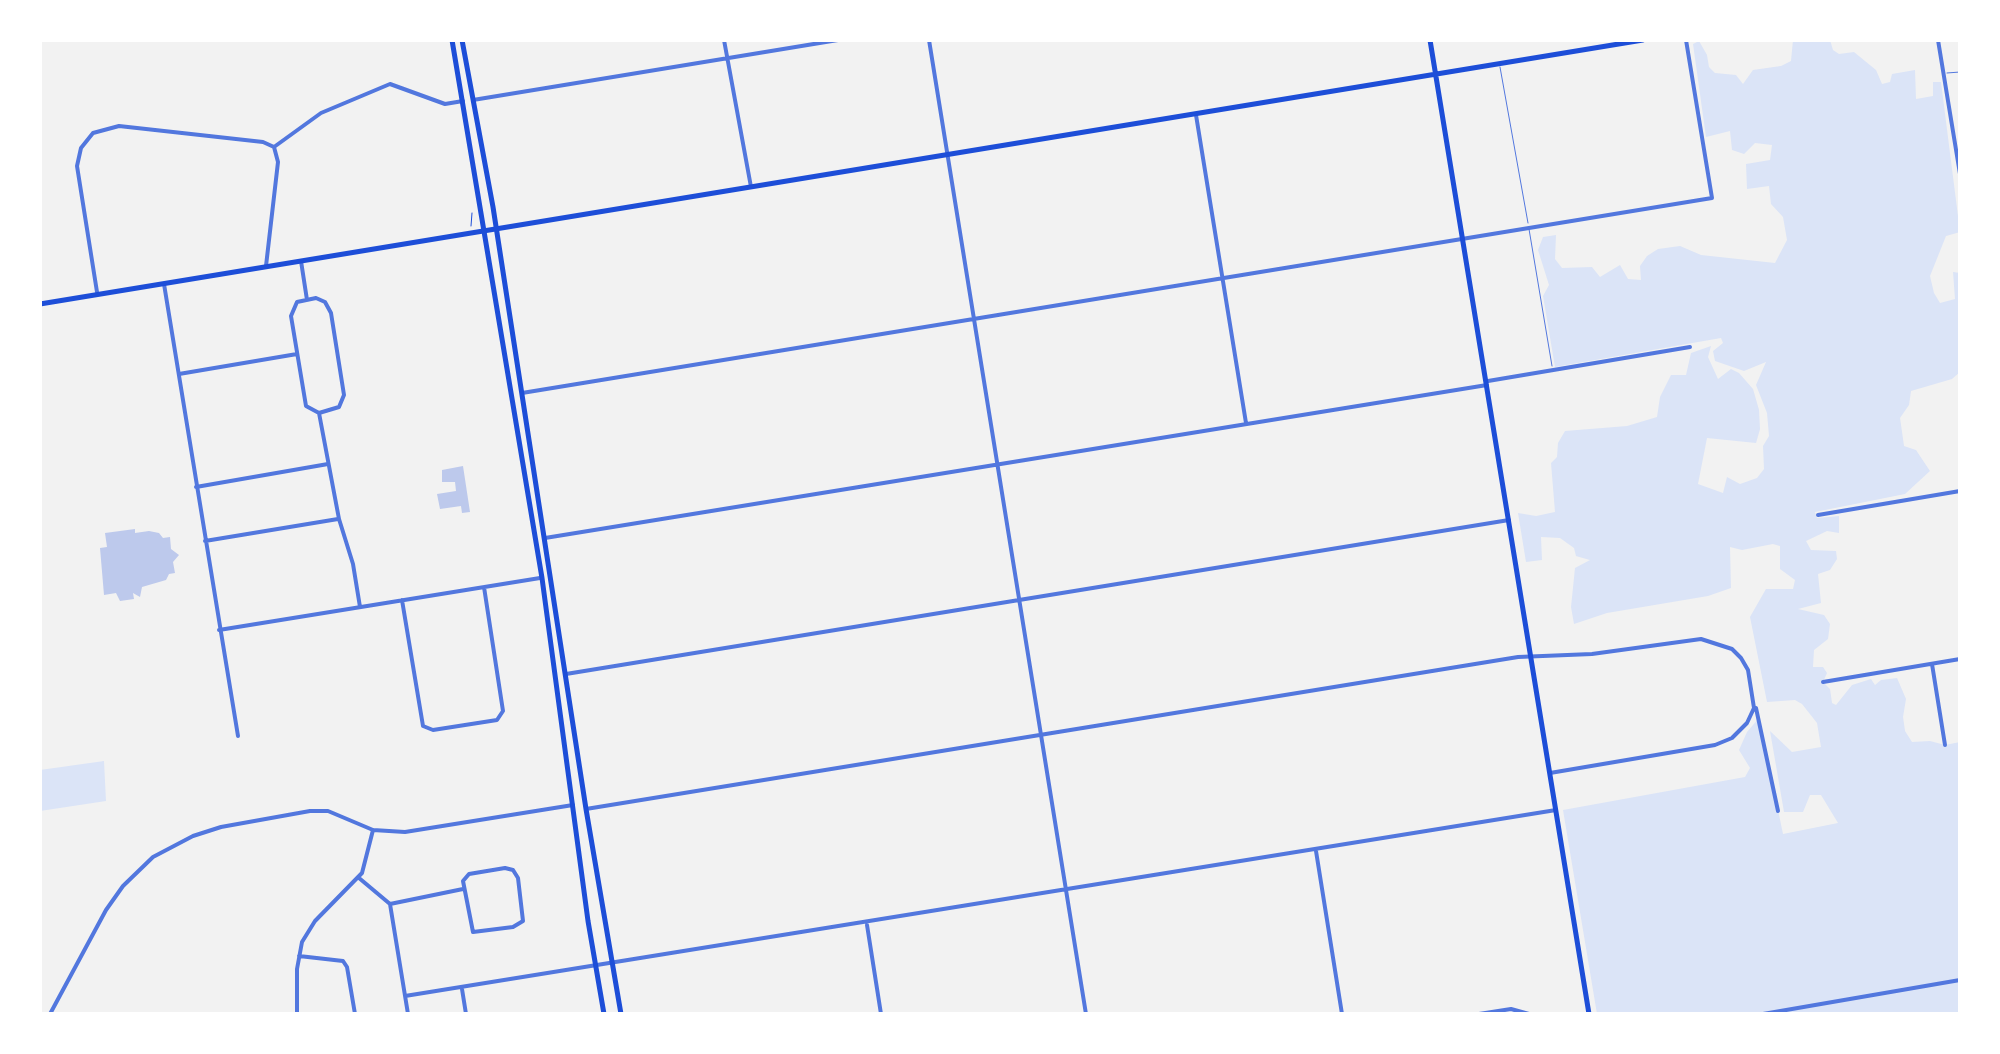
<!DOCTYPE html>
<html>
<head>
<meta charset="utf-8">
<style>
	body { margin:0 }
	#map { position:relative; width:2000px; height:1054px; overflow:hidden; background:#f2f2f2; font-family:"Titillium Web",sans-serif }
	canvas { display:block }
	.frame { position:absolute; inset:0; border:42px solid #fff; pointer-events:none }
</style>
</head>
<body>
<div id="map">
<canvas width="2000" height="1054"></canvas>
<div class="frame"></div>
</div>
<script>
const g = document.querySelector('canvas').getContext('2d');
g.lineJoin = 'round';
function paint(path, color) { g.fillStyle = color; g.fill(path, 'evenodd'); }
const shape = rows => new Path2D(rows.map(r => 'M' + r).join(''));
function stroke(path, color, width, dash) { g.strokeStyle = color; g.lineWidth = width; g.lineCap = dash ? 'butt' : 'round'; g.setLineDash(dash || []); g.stroke(path); }
const green = shape([
	[1793,40,1830,40,1833,50,1839,54,1854,52,1876,70,1882,84,1890,82,1892,74,1915,70,1916,99,1933,96,1933,82,1941,82,1960,232,1946,236,1930,276,1934,293,1940,303,1955,299,1953,272,1960,273,1960,372,1952,379,1911,391,1909,405,1900,418,1904,446,1916,450,1930,471,1905,494,1815,512,1817,518,1839,516,1839,533,1827,531,1806,541,1811,550,1836,551,1837,559,1830,570,1818,574,1821,603,1798,609,1824,615,1830,624,1828,639,1814,650,1813,667,1823,667,1827,673,1823,682,1830,689,1832,703,1836,705,1852,685,1871,679,1875,685,1881,680,1897,678,1906,699,1903,717,1905,731,1912,742,1930,741,1945,745,1960,742,1960,1014,1597,1014,1563,810,1745,777,1750,768,1739,750,1747,732,1759,718,1783,834,1838,823,1821,795,1810,795,1803,812,1784,812,1770,731,1792,752,1821,747,1817,723,1802,704,1795,700,1767,702,1750,617,1766,589,1793,589,1795,580,1780,569,1780,546,1773,544,1742,550,1730,547,1731,588,1708,596,1607,613,1574,624,1571,607,1575,568,1590,560,1576,556,1574,548,1560,538,1541,537,1542,560,1526,562,1518,513,1536,516,1555,512,1551,463,1557,457,1558,443,1565,431,1627,426,1657,417,1660,397,1671,375,1686,375,1691,353,1711,346,1708,357,1718,379,1731,369,1739,373,1753,389,1759,410,1760,429,1756,443,1707,438,1698,484,1723,493,1727,477,1740,484,1757,478,1764,469,1763,446,1769,436,1767,413,1756,385,1766,362,1744,371,1715,361,1713,351,1723,343,1721,338,1555,367,1543,296,1549,285,1538,250,1543,237,1556,235,1555,259,1562,268,1592,267,1600,277,1620,265,1628,279,1641,280,1640,266,1647,256,1658,249,1680,246,1701,255,1775,263,1787,240,1783,217,1771,204,1769,186,1747,189,1746,164,1770,160,1772,145,1755,143,1744,154,1732,150,1730,131,1706,137,1693,44,1699,41,1707,55,1709,67,1715,73,1736,75,1743,84,1753,70,1781,66,1791,61],
	[104,761,106,801,40,811,40,770]
]);
const building = shape([
	[463,466,470,512,462,513,461,506,440,509,437,494,456,491,455,482,442,482,442,470],
	[135,529,135,533,149,531,159,533,163,538,170,537,171,549,179,555,173,562,175,573,169,574,166,580,142,587,140,597,133,593,134,599,120,601,116,593,104,595,100,548,107,547,105,533]
]);
const path = shape([
	[471,226,472,213]
]);
const service = shape([
	[1500,67,1528,223],
	[1947,73,1960,72],
	[1529,229,1552,366]
]);
const minor = shape([
	[724,40,751,187],
	[929,40,1086,1014],
	[1938,40,1960,174],
	[473,100,838,40],
	[1196,115,1246,423],
	[274,147,321,113,390,84,445,104,463,101],
	[301,261,307,300],
	[266,266,278,162,274,147],
	[164,284,238,736],
	[97,292,77,166,81,148,93,133,119,126,263,142,274,147],
	[179,374,297,354],
	[1488,381,1690,347],
	[522,393,1712,198,1686,40],
	[319,413,339,407,344,395,331,313,325,302,316,298,297,302,291,316,306,406,319,413,339,519,353,564,360,607],
	[196,487,328,464],
	[1818,515,1960,491],
	[545,538,1487,385],
	[205,541,338,519],
	[402,600,423,726,433,730,497,720,503,711,484,587],
	[219,630,540,578],
	[1932,664,1945,745],
	[566,674,1509,520],
	[1823,682,1960,659],
	[1756,708,1778,811],
	[586,809,1518,657,1592,654,1701,639,1732,649,1741,658,1748,670,1754,708,1747,723,1732,738,1715,745,1550,773],
	[1316,851,1342,1014],
	[505,868,513,870,518,878,523,921,513,927,473,932,463,881,469,874,505,868],
	[359,878,390,904,408,1014],
	[390,904,463,889],
	[867,925,881,1014],
	[299,956,343,961,347,967,355,1014],
	[462,989,466,1014],
	[405,996,1556,810],
	[50,1014,106,910,123,886,153,857,193,836,221,827,310,811,328,811,373,830,405,832,573,805],
	[297,1014,297,969,302,942,315,921,362,873,373,830],
	[1479,1014,1511,1009,1529,1014],
	[1763,1014,1960,980]
]);
const secondary = shape([
	[1430,40,1589,1014],
	[40,304,1643,40]
]);
const primary = shape([
	[452,40,542,578,588,921,604,1014],
	[462,40,493,207,586,809,621,1014]
]);
paint(green, '#dbe4f7');
paint(building, '#bdc9ec');
stroke(path, '#1d4ed8', 1);
stroke(service, '#5277de', 1);
stroke(minor, '#5277de', 4);
stroke(secondary, '#1d4ed8', 5);
stroke(primary, '#1d4ed8', 5);
</script>
</body>
</html>
